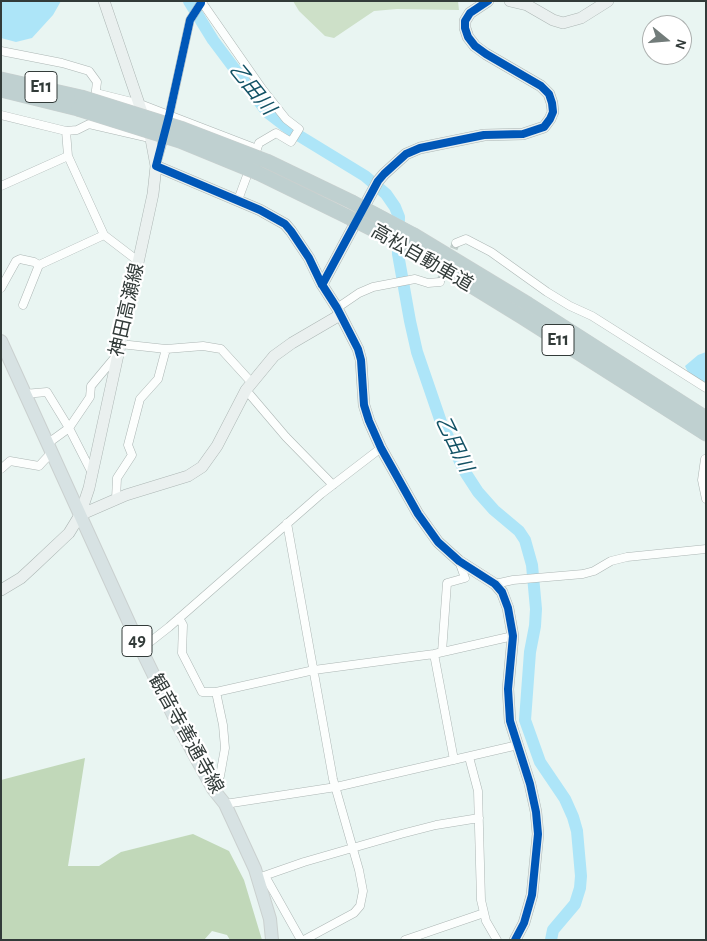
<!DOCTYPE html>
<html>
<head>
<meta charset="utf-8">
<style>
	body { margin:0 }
	#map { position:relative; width:707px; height:941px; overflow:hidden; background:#e9f5f2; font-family:"Alegreya Sans",sans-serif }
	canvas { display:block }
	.frame { position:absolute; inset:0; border:2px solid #323b39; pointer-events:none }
	.north { position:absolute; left:642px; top:15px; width:50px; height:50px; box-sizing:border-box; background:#fff; border:1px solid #adb1b0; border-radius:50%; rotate:107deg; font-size:14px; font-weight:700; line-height:20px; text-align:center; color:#323b39 }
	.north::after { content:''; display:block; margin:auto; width:18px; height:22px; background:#727c7a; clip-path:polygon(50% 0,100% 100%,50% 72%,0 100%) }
</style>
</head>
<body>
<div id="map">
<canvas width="707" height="941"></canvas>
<div class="frame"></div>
<div class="north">N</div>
</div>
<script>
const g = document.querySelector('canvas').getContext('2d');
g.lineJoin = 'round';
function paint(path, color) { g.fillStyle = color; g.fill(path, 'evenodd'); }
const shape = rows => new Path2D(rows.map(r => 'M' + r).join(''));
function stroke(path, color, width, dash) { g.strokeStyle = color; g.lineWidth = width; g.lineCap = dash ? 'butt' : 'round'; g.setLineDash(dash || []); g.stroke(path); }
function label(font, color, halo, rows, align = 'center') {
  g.font = font + ' "Alegreya Sans","Noto Sans JP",sans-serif'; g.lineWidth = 4.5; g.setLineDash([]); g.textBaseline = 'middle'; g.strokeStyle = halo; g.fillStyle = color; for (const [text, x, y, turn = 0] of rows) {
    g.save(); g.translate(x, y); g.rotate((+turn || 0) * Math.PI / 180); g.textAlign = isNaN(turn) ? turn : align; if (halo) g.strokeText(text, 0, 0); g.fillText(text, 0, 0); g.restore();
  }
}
const green = shape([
	[293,1,458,1,459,10,397,9,374,11,334,38,325,36,299,11]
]);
const forest = shape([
	[85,758,68,866,99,866,121,852,193,834,229,851,244,880,262,940,230,940,227,935,212,931,204,940,1,940,1,780]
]);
const water = shape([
	[1,1,61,1,53,15,32,38,16,42,1,38],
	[706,352,706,384,688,372,685,366,698,355]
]);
const river = shape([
	[189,1,213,40,267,112,293,132,365,176,386,194,395,207,399,217,398,254,410,321,417,352,441,422,465,472,478,492,494,510,519,531,525,540,532,565,536,609,535,626,530,652,525,720,540,762,565,799,573,817,577,831,581,876,580,888,575,904,553,930,551,940]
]);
const streetTunnel = shape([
	[440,282,456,243]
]);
const street = shape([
	[201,1,263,90,286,119,299,129,291,142,276,133,259,143,238,200],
	[1,51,62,63,89,71,97,82,95,98],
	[96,93,140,104,257,149],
	[1,115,66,131,77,130,89,124,154,139],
	[168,121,190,20,201,3],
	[66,131,68,156,104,235,138,261],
	[157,162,165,134],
	[1,186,68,156],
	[456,243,466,239,491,252,547,292,570,306,592,316,706,388],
	[1,288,16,261,20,259,34,262,39,265,104,235],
	[23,305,39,265],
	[337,308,359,293,373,287,415,279,428,283,440,282],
	[120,344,166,349,203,346,221,349,252,383],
	[246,390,286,437,333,485],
	[24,394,47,392,69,428,47,444],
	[705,459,702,480,706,499],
	[1,469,10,461,39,466,51,453],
	[92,473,69,428,90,397,91,386,116,356],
	[116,499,117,478,132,455,128,445,140,399,158,379,166,349],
	[287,523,333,779,359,870,363,891,360,906,354,913,304,940],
	[495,584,513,580,583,574,594,571,611,561,627,557,706,549],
	[179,618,183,625,182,653,202,692,216,692,314,670,434,654,513,636],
	[141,649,169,627,321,494,381,448],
	[442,652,447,583,465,578,459,561],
	[434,654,454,760],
	[469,757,478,791,481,900,486,921,497,940],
	[213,789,220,776,225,748,223,725,216,692],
	[225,804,336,787,518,745],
	[265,876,301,940],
	[258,878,304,862,401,834,436,825,479,818],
	[405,940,484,913]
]);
const secondary = shape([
	[510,1,527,5,553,20,563,23,581,18,608,1],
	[156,166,260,210,285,224,291,231,309,258,321,283,337,308,358,349,361,360,364,405,369,421,381,448,418,514,438,542,459,561,495,584,502,592,508,608,513,636,508,689,510,721,530,784,536,812,538,834,532,895,524,923,515,940],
	[322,285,378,181,384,174,406,154,420,148,484,135,523,134,544,127,550,119,553,112,552,103,549,94,541,86,486,54,475,46,468,37,465,28,465,21,470,13,488,1],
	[80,515,126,495,188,476,202,467,217,446,246,390,274,356,292,343,340,315],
	[1,590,21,578,34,566,69,533,80,515,89,488,153,194,156,166,151,139,104,1]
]);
const primary = shape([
	[1,341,141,649,178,725,213,789,225,804,255,869,270,919,272,940]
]);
const highway = shape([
	[1,79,81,97],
	[1,90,78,109],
	[269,162,352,202],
	[258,173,346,216],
	[414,235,528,304,706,418],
	[408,247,522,317,706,434]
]);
const highwayBridge = shape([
	[81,97,183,129,269,162],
	[78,109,180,141,258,173],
	[352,202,414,235],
	[346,216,408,247]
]);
const cycleway = shape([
	[201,1,201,3,190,20,169,116,156,166,260,210,285,224,291,231,309,258,321,283,337,308,358,349,361,360,364,405,369,421,381,448,418,514,438,542,459,561,495,584,502,592,508,608,513,636,508,689,510,721,530,784,536,812,538,834,532,895,524,923,515,940],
	[322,285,378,181,384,174,406,154,420,148,484,135,523,134,544,127,550,119,553,112,552,103,549,94,541,86,486,54,475,46,468,37,465,28,465,21,470,13,488,1]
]);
const shields = [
	[41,87,32],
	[558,340,32],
	[137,641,30]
];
const shieldNames = [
	["E11",41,87],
	["E11",558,340],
	["49",137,641]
];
const streetNames = [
	["高松自動車道",422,258,30],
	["神田高瀬線",127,310,-77],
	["観音寺善通寺線",186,734,61]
];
const waterNames = [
	["乙田川",252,89,51],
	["乙田川",454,444,64]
];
paint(green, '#cde0c8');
paint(forest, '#c1d8b9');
paint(water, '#ade5f8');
stroke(river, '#ade5f8', 12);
stroke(streetTunnel, '#c4d0cd', 8, [8, 4]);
stroke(street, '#acb6b4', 9);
stroke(secondary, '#acb6b4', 12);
stroke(primary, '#cad0cf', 14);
stroke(highway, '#cad0cf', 15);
stroke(street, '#fcfefd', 8);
stroke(secondary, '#eaf0ef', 11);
stroke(primary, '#d7e2e3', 12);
stroke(highway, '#bfd0d0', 14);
stroke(highwayBridge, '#cad0cf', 15, []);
stroke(highwayBridge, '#bfd0d0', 14);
stroke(cycleway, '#0057b8', 8);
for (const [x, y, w] of shields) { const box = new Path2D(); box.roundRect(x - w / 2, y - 15.5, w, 31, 4); g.fillStyle = '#fff'; g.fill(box); stroke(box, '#323b39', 1); }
label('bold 18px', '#323b39', null, shieldNames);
label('19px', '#323b39', '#fff', streetNames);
label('italic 20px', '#125265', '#fff', waterNames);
</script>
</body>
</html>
